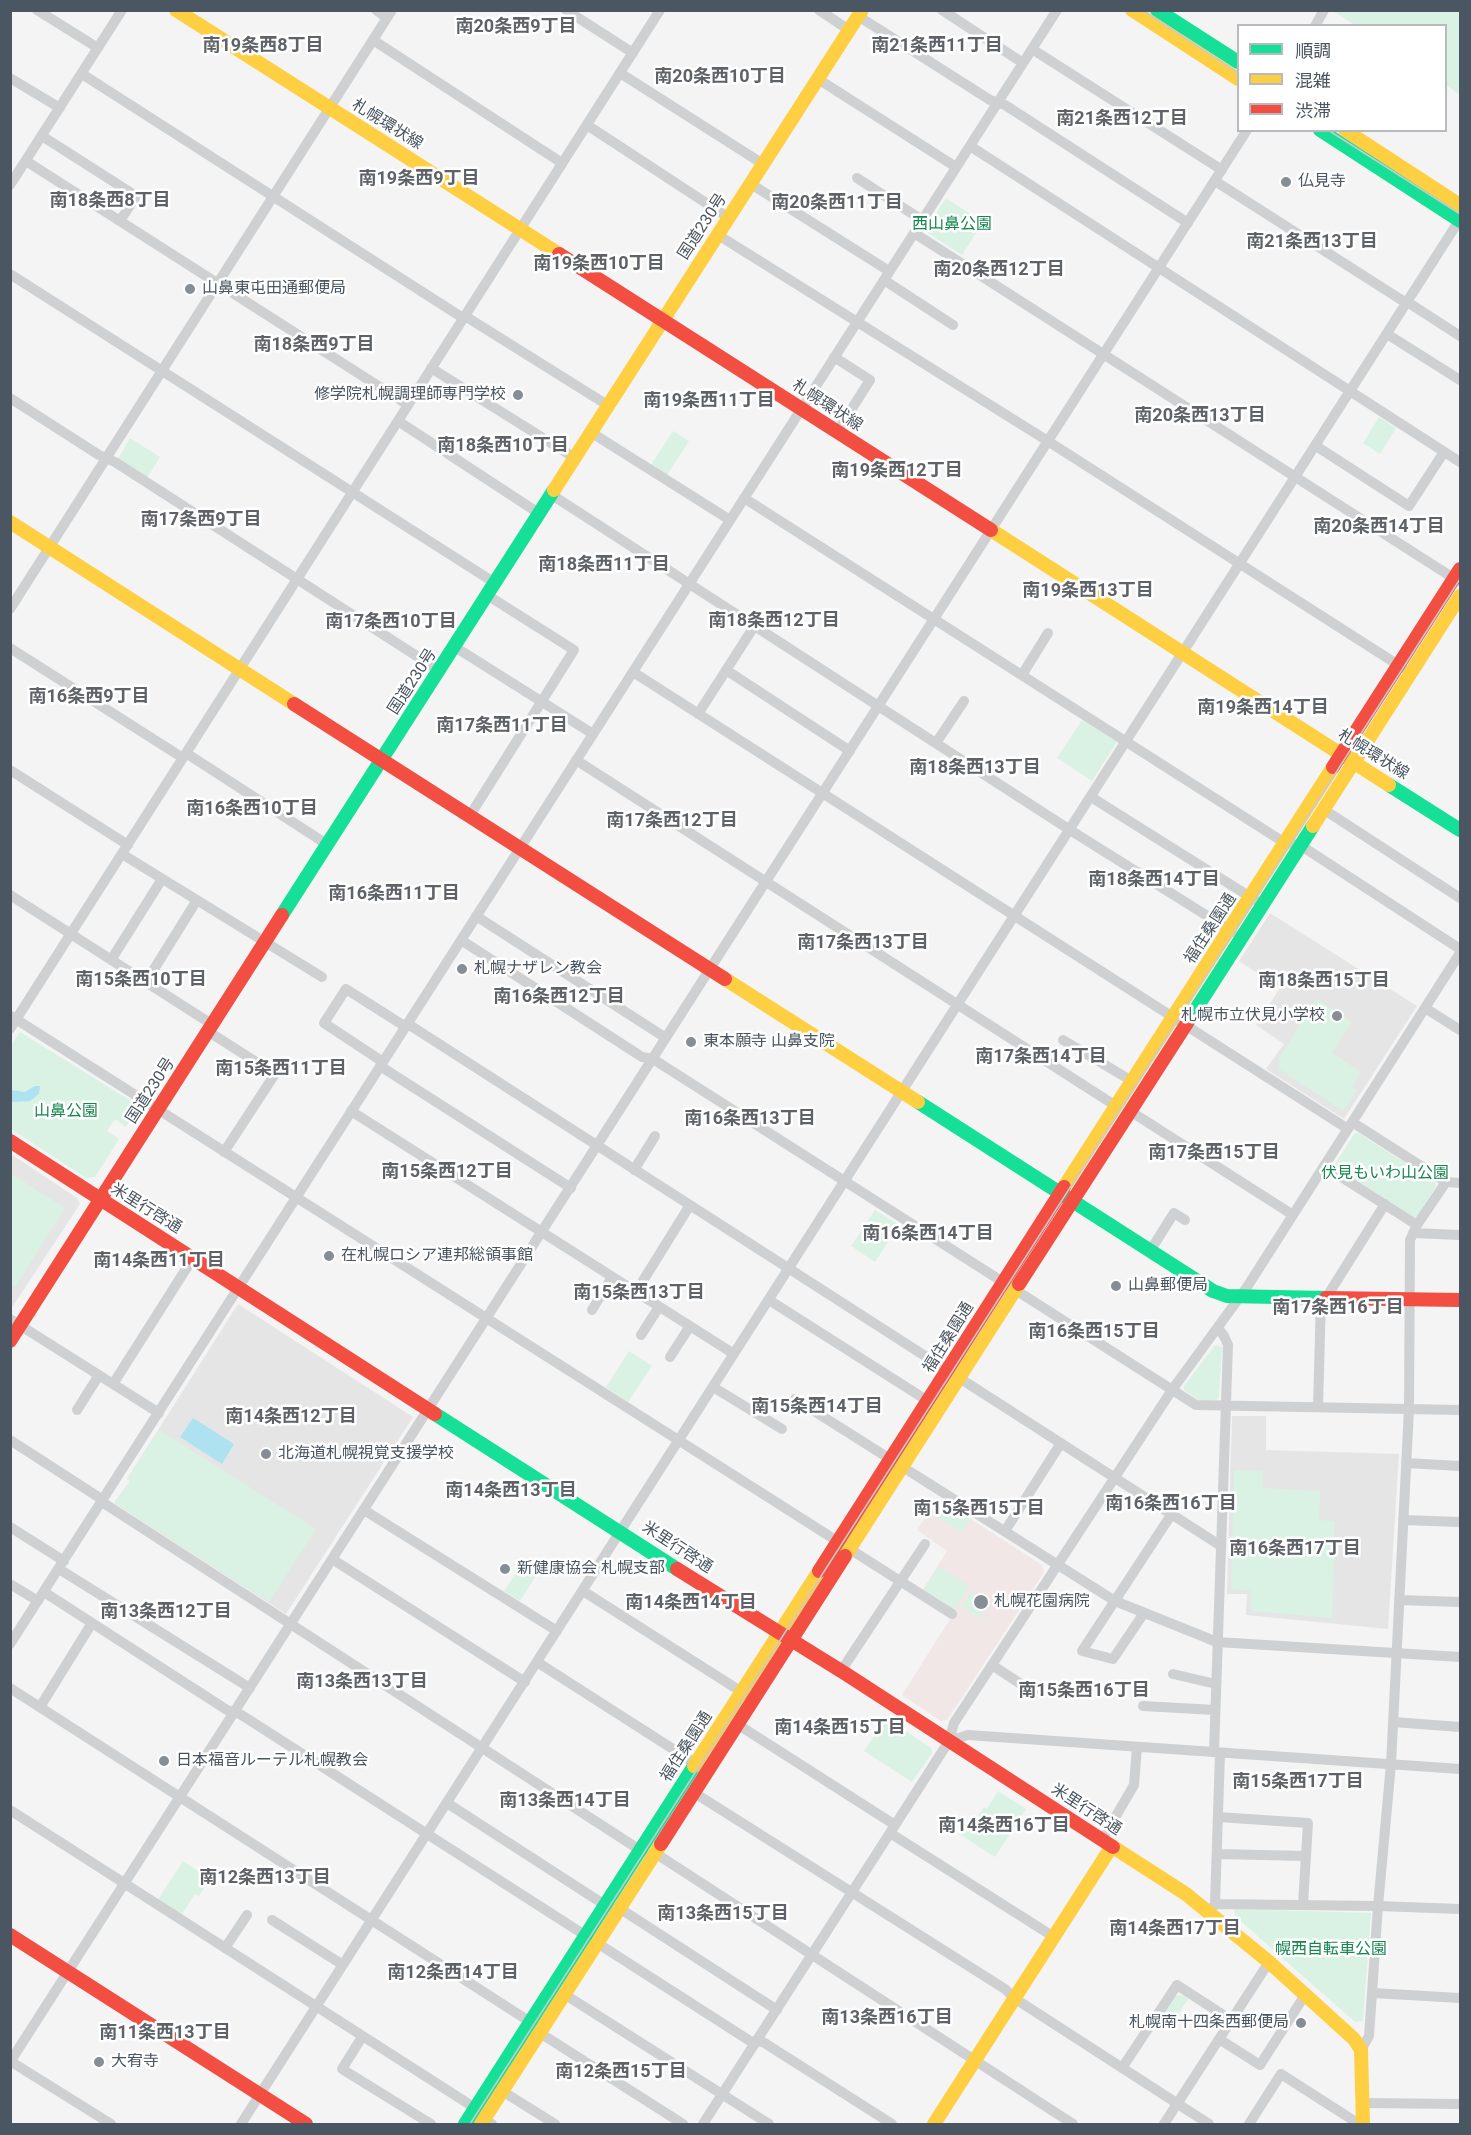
<!DOCTYPE html>
<html>
<head>
<meta charset="utf-8">
<style>
	body { margin:0 }
	#map { position:relative; width:1471px; height:2135px; overflow:hidden; background:#f4f4f4; font-family:Roboto,"Noto Sans JP",sans-serif }
	canvas { display:block }
	.frame { position:absolute; inset:0; border:12px solid #4a5661; pointer-events:none }
	.legend { position:absolute; left:1237px; top:24px; width:210px; height:108px; box-sizing:border-box; background:#fff; border:2px solid #b7bbc0; margin:0; padding:8px 10px; list-style:none; font-size:18px; color:#4a5661 }
	.legend li { display:flex; align-items:center; gap:12px; height:30px }
	.legend b { width:30px; border:2px solid #b7bbc0 }
</style>
</head>
<body>
<div id="map">
<canvas width="1471" height="2135"></canvas>
<div class="frame"></div>
<ul class="legend">
<li><b style="height:8px;background:#16e098"></b>順調</li>
<li><b style="height:8px;background:#ffcf43"></b>混雑</li>
<li><b style="height:8px;background:#f24e42"></b>渋滞</li>
</ul>
</div>
<script>
const g = document.querySelector('canvas').getContext('2d');
g.lineJoin = 'round';
function paint(path, color) { g.fillStyle = color; g.fill(path, 'evenodd'); }
const shape = rows => new Path2D(rows.map(r => 'M' + r).join(''));
function stroke(path, color, width, dash) { g.strokeStyle = color; g.lineWidth = width; g.lineCap = dash ? 'butt' : 'round'; g.setLineDash(dash || []); g.stroke(path); }
function label(font, color, halo, rows, align = 'center') {
  g.font = font + ' Roboto,"Noto Sans JP",sans-serif'; g.lineWidth = 5; g.setLineDash([]); g.textBaseline = 'middle'; g.strokeStyle = halo; g.fillStyle = color; for (const [text, x, y, turn = 0] of rows) {
    g.save(); g.translate(x, y); g.rotate((+turn || 0) * Math.PI / 180); g.textAlign = isNaN(turn) ? turn : align; if (halo) g.strokeText(text, 0, 0); g.fillText(text, 0, 0); g.restore();
  }
}
const education = shape([
	[1270,913,1417,1006,1344,1119,1266,1069,1284,1044,1256,1025,1280,988,1239,961],
	[11,1154,77,1198,80,1204,11,1309],
	[238,1304,413,1417,286,1614,114,1503,130,1481,127,1479],
	[1232,1416,1266,1416,1266,1450,1399,1454,1388,1629,1246,1615,1247,1594,1227,1594]
]);
const medical = shape([
	[938,1498,1042,1565,1044,1572,947,1720,941,1721,902,1695,954,1613,922,1591,947,1551,917,1530]
]);
const green = shape([
	[1336,10,1460,11,1460,95,1446,85,1446,26,1355,25,1335,12],
	[946,198,983,222,962,255,928,233,927,227],
	[1379,417,1396,428,1380,454,1363,443],
	[673,431,689,441,667,475,651,465],
	[130,438,160,457,147,478,118,459],
	[1082,720,1117,742,1092,781,1057,758],
	[1317,999,1352,1022,1332,1053,1361,1072,1352,1086,1357,1090,1343,1111,1280,1070,1278,1059],
	[20,1032,139,1106,126,1127,115,1119,107,1131,119,1139,95,1177,86,1178,11,1129,10,1047],
	[1358,1133,1436,1182,1436,1186,1418,1216,1414,1217,1334,1166,1354,1134],
	[10,1173,65,1208,15,1287,10,1285],
	[875,1210,899,1225,875,1262,851,1246],
	[1215,1345,1222,1347,1219,1397,1217,1400,1199,1400,1184,1390,1184,1386],
	[629,1351,652,1366,628,1402,606,1387],
	[159,1430,316,1529,269,1602,115,1503,130,1481,127,1479],
	[1234,1470,1263,1471,1263,1488,1320,1491,1319,1520,1335,1521,1332,1618,1251,1611,1251,1591,1231,1589],
	[946,1504,971,1519,962,1532,938,1517],
	[524,1561,539,1571,520,1601,504,1591],
	[938,1566,969,1586,954,1610,924,1590],
	[971,1591,984,1600,983,1602,987,1606,980,1618,962,1607],
	[886,1718,931,1748,932,1753,912,1782,864,1751],
	[998,1791,1026,1809,995,1857,961,1835,964,1829,968,1832,984,1807,987,1809],
	[183,1861,210,1879,199,1896,195,1894,180,1917,157,1901],
	[1234,1909,1371,1913,1363,2021,1355,2022,1235,1916],
	[1182,1995,1188,1999,1175,2019,1164,2012,1175,1996]
]);
const water = shape([
	[35,1086,40,1086,39,1094,30,1101,11,1102,11,1090,25,1092],
	[193,1418,234,1444,222,1464,180,1437]
]);
const street = shape([
	[37,10,98,48],
	[376,10,387,18],
	[566,10,633,53],
	[819,10,849,30],
	[942,10,1023,63],
	[858,16,990,100,1005,105,1188,223],
	[1315,26,1324,10],
	[373,40,562,163],
	[1032,49,1222,170],
	[620,73,763,164],
	[82,74,463,318],
	[10,78,60,108],
	[818,79,956,167],
	[587,125,729,218],
	[42,136,136,196,120,221],
	[970,146,1460,462],
	[26,161,408,405],
	[857,178,922,220],
	[1215,181,1400,299,1412,305,1460,336],
	[751,184,889,271],
	[10,185,122,10],
	[914,233,1458,581],
	[718,235,1043,438,1403,668],
	[10,274,495,583],
	[884,280,953,325],
	[465,316,609,406],
	[1387,334,1460,380],
	[834,357,870,380,837,432],
	[431,368,575,458],
	[10,398,99,455,115,462,440,671],
	[398,421,540,514],
	[592,433,730,520],
	[1316,446,1409,506,1444,452],
	[552,495,1070,830,1233,932],
	[744,498,1285,843,1300,845,1460,949],
	[10,609,392,10],
	[455,647,593,734],
	[10,648,183,758],
	[726,670,850,751],
	[633,672,1348,1129],
	[1022,675,1048,633],
	[698,714,755,625],
	[936,743,964,701],
	[186,753,328,845],
	[576,760,1116,1106],
	[10,770,128,845],
	[1091,797,1255,900],
	[1323,809,1460,898],
	[469,817,574,650,487,595],
	[122,854,322,977],
	[10,895,213,1025],
	[476,916,666,1038],
	[461,940,642,1057,653,1059,1196,1405,1460,1410],
	[111,960,162,879],
	[146,982,197,900],
	[1425,1008,1460,1030],
	[11,1016,952,1614],
	[408,1024,1221,1546],
	[10,1029,660,10],
	[209,1032,275,1074,224,1152],
	[1063,1040,1132,1081],
	[383,1062,324,1023,346,989,406,1027],
	[380,1066,571,1188],
	[351,1111,734,1354],
	[1130,1111,1293,1215],
	[1352,1122,1446,1182,1460,1183],
	[1324,1166,1417,1225],
	[634,1170,655,1136],
	[1413,1233,1460,1235],
	[1150,1251,1174,1213,1185,1220],
	[636,1292,690,1205],
	[1326,1298,1385,1204],
	[769,1300,928,1401],
	[592,1310,612,1277],
	[10,1319,159,1413],
	[641,1335,659,1307],
	[670,1357,690,1326],
	[113,1384,193,1258],
	[713,1387,782,1429],
	[795,1399,1115,1601,1217,1642,1460,1657],
	[1318,1407,1321,1298],
	[77,1410,99,1375],
	[10,1440,103,1500],
	[1406,1463,1460,1466],
	[102,1502,643,1852],
	[364,1510,557,1631],
	[1403,1520,1460,1522],
	[10,1527,64,1561],
	[1005,1531,1061,1443],
	[332,1559,525,1682],
	[59,1569,250,1688],
	[10,1584,38,1601],
	[583,1591,745,1694],
	[44,1592,227,1710,240,1714,750,2041,763,2042,892,2124],
	[1399,1600,1460,1602],
	[1144,1613,1113,1659,1082,1651,1171,1515],
	[10,1644,1057,10],
	[537,1662,701,1767],
	[992,1665,1033,1692],
	[841,1671,925,1544],
	[1173,1674,1216,1684],
	[10,1688,535,2025],
	[1143,1706,1215,1710],
	[40,1707,92,1623],
	[1393,1722,1460,1727],
	[737,1724,895,1825],
	[949,1741,968,1735,1460,1769],
	[1214,1752,1228,1345,1224,1336,1218,1328],
	[693,1792,1005,1989,1014,1998,1209,2124],
	[447,1803,608,1907],
	[10,1810,475,2108,484,2119,492,2124],
	[1218,1817,1308,1823,1303,1904],
	[890,1833,1054,1937],
	[1102,1840,1134,1785,1137,1747],
	[655,1853,1073,2124],
	[1217,1854,1306,1856],
	[1215,1904,1220,1753],
	[619,1908,777,2010],
	[1209,1912,1215,1904,1378,1906,1460,1909],
	[272,1920,343,1965],
	[225,1948,247,1915],
	[1373,1993,1460,1998],
	[564,1994,769,2124],
	[540,2033,683,2124],
	[362,2037,342,2069,431,2124],
	[1219,2039,1260,2065,1305,1995],
	[1361,2050,1369,2036,1378,1906,1391,1764,1409,1409,1410,1240,1417,1225,1446,1182],
	[10,2061,111,2124],
	[10,2062,1247,130],
	[1122,2068,1177,1985,1231,2020],
	[502,2091,555,2124],
	[1363,2103,1460,2104],
	[241,2124,1460,219],
	[703,2124,949,1741,954,1723,1172,1390,1247,1287,1460,953],
	[1164,2124,1269,1962],
	[1249,2124,1281,2074,1359,2124]
]);
const fast = shape([
	[1157,10,1238,62],
	[1320,130,1460,221],
	[1389,785,1460,830],
	[282,915,554,490],
	[1187,1023,1313,826],
	[918,1102,1213,1291,1227,1296,1326,1298],
	[435,1414,677,1569],
	[465,2124,694,1766]
]);
const slow = shape([
	[176,10,559,254],
	[1132,10,1238,79],
	[1345,130,1460,205],
	[554,490,862,10],
	[10,522,294,704],
	[991,530,1389,785],
	[1313,826,1460,596],
	[725,979,918,1102],
	[1064,1187,1333,767],
	[845,1556,1019,1284],
	[694,1766,819,1571],
	[1113,1847,1186,1894,1269,1962,1354,2039,1361,2050,1363,2124],
	[481,2124,661,1844],
	[934,2124,1112,1846]
]);
const jam = shape([
	[559,254,991,530],
	[294,704,725,979],
	[1333,767,1460,569],
	[10,1141,435,1414],
	[1019,1284,1187,1023],
	[1326,1298,1460,1300],
	[10,1341,282,915],
	[677,1569,846,1674,1113,1847],
	[819,1571,1064,1187],
	[661,1844,845,1556],
	[10,1935,306,2124]
]);
const tram = shape([
	[1142,10,1238,73],
	[1328,130,1460,214],
	[470,2124,1460,579]
]);
const markers = [
	[1286,182,6,"#868d94"],
	[190,289,6,"#868d94"],
	[518,395,6,"#868d94"],
	[462,969,6,"#868d94"],
	[1337,1016,6,"#868d94"],
	[691,1042,6,"#868d94"],
	[329,1256,6,"#868d94"],
	[1116,1286,6,"#868d94"],
	[266,1454,6,"#868d94"],
	[505,1569,6,"#868d94"],
	[981,1602,8,"#868d94"],
	[164,1761,6,"#868d94"],
	[1301,2023,6,"#868d94"],
	[99,2062,6,"#868d94"]
];
const streetNames = [
	["札幌環状線",387,125,32],
	["国道230号",703,227,-57],
	["札幌環状線",827,406,33],
	["国道230号",413,682,-57],
	["札幌環状線",1373,755,32],
	["福住桑園通",1211,929,-57],
	["国道230号",151,1091,-57],
	["米里行啓通",146,1209,32],
	["福住桑園通",949,1338,-58],
	["米里行啓通",677,1548,33],
	["福住桑園通",687,1747,-57],
	["米里行啓通",1086,1810,33]
];
const poiNames = [
	["仏見寺",1298,182],
	["山鼻東屯田通郵便局",202,289],
	["修学院札幌調理師専門学校",506,395,"right"],
	["札幌ナザレン教会",474,969],
	["札幌市立伏見小学校",1325,1016,"right"],
	["東本願寺 山鼻支院",703,1042],
	["在札幌ロシア連邦総領事館",341,1256],
	["山鼻郵便局",1128,1286],
	["北海道札幌視覚支援学校",278,1454],
	["新健康協会 札幌支部",517,1569],
	["札幌花園病院",994,1602],
	["日本福音ルーテル札幌教会",176,1761],
	["札幌南十四条西郵便局",1289,2023,"right"],
	["大宥寺",111,2062]
];
const parkNames = [
	["西山鼻公園",952,225],
	["山鼻公園",66,1112],
	["伏見もいわ山公園",1385,1174],
	["幌西自転車公園",1331,1950]
];
const neighbourhoodNames = [
	["南20条西9丁目",516,27],
	["南19条西8丁目",263,46],
	["南21条西11丁目",937,46],
	["南20条西10丁目",720,77],
	["南21条西12丁目",1122,119],
	["南19条西9丁目",419,179],
	["南18条西8丁目",110,201],
	["南20条西11丁目",837,203],
	["南21条西13丁目",1312,242],
	["南19条西10丁目",599,264],
	["南20条西12丁目",999,270],
	["南18条西9丁目",314,345],
	["南19条西11丁目",709,401],
	["南20条西13丁目",1200,416],
	["南18条西10丁目",503,446],
	["南19条西12丁目",897,471],
	["南17条西9丁目",201,520],
	["南20条西14丁目",1379,527],
	["南18条西11丁目",604,565],
	["南19条西13丁目",1088,591],
	["南18条西12丁目",774,621],
	["南17条西10丁目",391,622],
	["南16条西9丁目",89,697],
	["南19条西14丁目",1263,708],
	["南17条西11丁目",502,726],
	["南18条西13丁目",975,768],
	["南16条西10丁目",252,809],
	["南17条西12丁目",672,821],
	["南18条西14丁目",1154,880],
	["南16条西11丁目",394,894],
	["南17条西13丁目",863,943],
	["南15条西10丁目",141,980],
	["南18条西15丁目",1324,981],
	["南16条西12丁目",559,997],
	["南17条西14丁目",1041,1057],
	["南15条西11丁目",281,1069],
	["南16条西13丁目",750,1119],
	["南17条西15丁目",1214,1153],
	["南15条西12丁目",447,1172],
	["南16条西14丁目",928,1234],
	["南14条西11丁目",159,1261],
	["南15条西13丁目",639,1293],
	["南17条西16丁目",1338,1308],
	["南16条西15丁目",1094,1332],
	["南15条西14丁目",817,1407],
	["南14条西12丁目",291,1417],
	["南14条西13丁目",511,1491],
	["南16条西16丁目",1171,1504],
	["南15条西15丁目",979,1509],
	["南16条西17丁目",1295,1549],
	["南14条西14丁目",691,1603],
	["南13条西12丁目",166,1612],
	["南13条西13丁目",362,1682],
	["南15条西16丁目",1084,1691],
	["南14条西15丁目",840,1728],
	["南15条西17丁目",1298,1782],
	["南13条西14丁目",565,1801],
	["南14条西16丁目",1004,1826],
	["南12条西13丁目",265,1878],
	["南13条西15丁目",723,1914],
	["南14条西17丁目",1175,1929],
	["南12条西14丁目",453,1973],
	["南13条西16丁目",887,2018],
	["南11条西13丁目",165,2033],
	["南12条西15丁目",621,2072]
];
paint(education, '#e6e5e6');
paint(medical, '#f1e7e6');
paint(green, '#d9f2e3');
paint(water, '#aee2f0');
stroke(street, '#ced0d2', 10);
stroke(fast, '#16e098', 14);
stroke(slow, '#ffcf43', 14);
stroke(jam, '#f24e42', 14);
stroke(tram, '#c9cacc', 1.5);
for (const [x, y, r, color] of markers) { const dot = new Path2D(); dot.arc(x, y, r, 0, 2 * Math.PI); g.fillStyle = color; g.fill(dot); stroke(dot, '#fff', 2); }
label('16px', '#4a5661', '#fff', streetNames);
label('16px', '#4a5661', '#fff', poiNames, 'left');
label('16px', '#17864f', '#fff', parkNames);
label('bold 18px', '#5f6368', '#fff', neighbourhoodNames);
</script>
</body>
</html>
